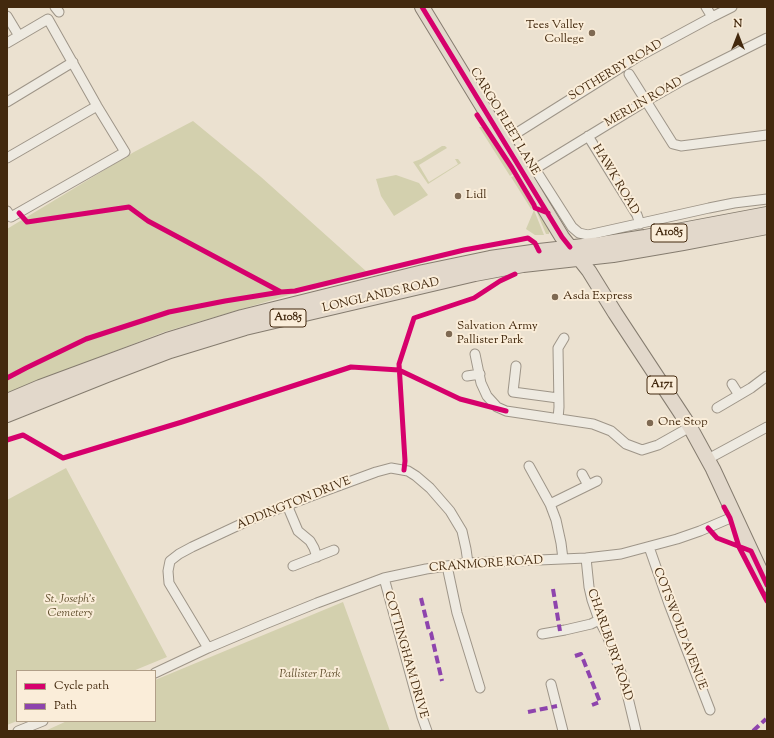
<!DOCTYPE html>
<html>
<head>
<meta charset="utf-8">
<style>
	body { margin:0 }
	#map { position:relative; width:774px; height:738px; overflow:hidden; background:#ebe1d0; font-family:"Sorts Mill Goudy",serif }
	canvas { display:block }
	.frame { position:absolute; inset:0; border:8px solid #43290e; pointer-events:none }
	.legend { position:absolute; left:16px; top:670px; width:140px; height:52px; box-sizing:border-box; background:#faedd9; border:1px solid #b19f88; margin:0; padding:5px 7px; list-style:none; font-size:12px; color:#43290e }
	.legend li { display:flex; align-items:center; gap:8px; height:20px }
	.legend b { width:20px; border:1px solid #b19f88 }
	.north { position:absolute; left:718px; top:16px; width:40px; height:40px; -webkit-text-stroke:3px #faedd9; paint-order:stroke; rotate:0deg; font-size:11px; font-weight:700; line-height:16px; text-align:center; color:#43290e }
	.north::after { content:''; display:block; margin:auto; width:14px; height:18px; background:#43290e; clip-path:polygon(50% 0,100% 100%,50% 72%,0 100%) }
</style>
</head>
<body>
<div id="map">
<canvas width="774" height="738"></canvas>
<div class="frame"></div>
<ul class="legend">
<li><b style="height:5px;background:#d6006c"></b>Cycle path</li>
<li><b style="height:5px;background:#8e44ad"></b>Path</li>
</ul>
<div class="north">N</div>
</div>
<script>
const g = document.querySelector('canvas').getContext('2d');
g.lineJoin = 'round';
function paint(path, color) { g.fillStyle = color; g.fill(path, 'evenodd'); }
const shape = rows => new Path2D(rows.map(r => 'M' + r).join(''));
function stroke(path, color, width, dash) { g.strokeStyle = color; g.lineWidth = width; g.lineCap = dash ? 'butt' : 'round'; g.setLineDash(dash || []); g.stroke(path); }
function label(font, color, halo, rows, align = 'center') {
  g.font = font + ' "Sorts Mill Goudy",serif'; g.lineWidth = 4; g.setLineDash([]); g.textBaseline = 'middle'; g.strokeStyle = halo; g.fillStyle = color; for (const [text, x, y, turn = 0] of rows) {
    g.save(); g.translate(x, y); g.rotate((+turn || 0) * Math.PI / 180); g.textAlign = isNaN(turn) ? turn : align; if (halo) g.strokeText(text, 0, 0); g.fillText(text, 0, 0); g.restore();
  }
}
const green = shape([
	[193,121,261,177,367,272,164,332,35,382,7,396,7,229,134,152],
	[479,127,483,127,485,129,513,174,510,176],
	[442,146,445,146,447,148,419,165,429,182,458,164,455,159,458,159,461,163,428,184,413,162,421,159],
	[396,175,419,183,428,195,394,216,381,196,376,179],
	[514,176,533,206,531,209,511,177],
	[534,210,544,235,535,235,526,229],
	[536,210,541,213,549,229,549,234,546,234],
	[66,468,167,657,133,671,17,671,17,721,7,725,7,500],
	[343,602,390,731,45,731,67,721,155,721,155,680]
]);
const street = shape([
	[55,7,59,12],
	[706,7,712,17],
	[7,16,19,36],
	[7,43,48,19,97,106,125,152,11,217,7,211],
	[629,74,673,144,681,146,767,135],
	[7,102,73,62],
	[588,136,637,215,640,224],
	[504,141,636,58,712,17,732,7],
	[7,158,97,106],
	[535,169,572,227,579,233,588,235,709,208,734,203,767,199],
	[525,175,646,101,683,80,767,38],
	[475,354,481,383,487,396,497,407,506,411,593,424,611,431,626,444,642,450,658,445,690,427],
	[516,366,513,392,558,398],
	[467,376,480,374],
	[732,384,739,395],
	[717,408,751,388,767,376],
	[558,419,559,407,558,348,564,338],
	[708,459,767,427],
	[529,466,550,504,556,520,561,543,563,559],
	[582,474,588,485],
	[550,504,597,481],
	[287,505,298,531,310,541,314,548,317,557],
	[649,547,669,604,710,710],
	[586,558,589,587,592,600,599,620,607,635,624,681,636,731],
	[293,566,334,550],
	[447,566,457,613,480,688],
	[384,578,422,717,427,731],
	[542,634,565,630,591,624,599,620],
	[208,648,169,583,168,571,170,561,179,554,192,547,254,518,319,493,376,472,391,468,408,471,416,476,430,488,450,511,462,531,466,549,468,563],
	[155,673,208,648,265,624,317,603,384,578,426,569,468,563,586,558,621,554,677,539,700,531,735,516],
	[551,684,563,731],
	[18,731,43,721]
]);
const primary = shape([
	[422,7,562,237,589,271,615,313,690,427,713,469,767,585],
	[7,401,40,387,167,340,242,317,423,272,490,258,539,251,601,244,645,237,767,214],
	[7,415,107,375,170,351,245,328,475,274,523,265,613,255,683,243,767,227]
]);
const quiet = shape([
	[553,589,560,631],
	[421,598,429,631,431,633,442,681],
	[575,656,581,654,600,702,592,705],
	[528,712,557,706],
	[753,731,766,719]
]);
const cycleway = shape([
	[422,7,562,237,570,247],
	[477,115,512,168,534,205,535,208,548,213],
	[19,213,27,222,129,207,148,221,281,292],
	[7,378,26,368,86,339,169,312,225,301,281,292,295,291,464,250,518,240,528,238,535,243,539,251],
	[7,440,23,435,63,458,182,422,351,367,399,370,460,399,506,411],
	[404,470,405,461,399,364,414,318,474,298,500,281,515,274],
	[724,507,730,518,739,547,767,601],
	[708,528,717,538,751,551,767,585]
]);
const markers = [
	[592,33,4,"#7e6952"],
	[458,196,4,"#7e6952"],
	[555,297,4,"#7e6952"],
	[449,334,4,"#7e6952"],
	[650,423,4,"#7e6952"]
];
const shields = [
	[669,233,36],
	[288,318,36],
	[662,385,30]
];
const shieldNames = [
	["A1085",669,233],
	["A1085",288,318],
	["A171",662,385]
];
const poiNames = [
	["Tees Valley",584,26,"right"],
	["College",584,40,"right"],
	["Lidl",466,196],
	["Asda Express",563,297],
	["Salvation Army",457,327],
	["Pallister Park",457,341],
	["One Stop",658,423]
];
const streetNames = [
	["SOTHERBY ROAD",616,71,-31],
	["MERLIN ROAD",644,103,-30],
	["CARGO FLEET LANE",504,122,59],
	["HAWK ROAD",615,180,59],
	["LONGLANDS ROAD",381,296,-13],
	["ADDINGTON DRIVE",294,504,-22],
	["CRANMORE ROAD",486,565,-4],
	["COTSWOLD AVENUE",679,629,69],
	["CHARLBURY ROAD",609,645,71],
	["COTTINGHAM DRIVE",405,655,74]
];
const parkNames = [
	["St. Joseph's",70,600],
	["Cemetery",70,614],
	["Pallister Park",310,675]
];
paint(green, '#d3d0ae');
stroke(street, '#9e9588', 11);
stroke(primary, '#857c6f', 16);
stroke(street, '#eeeae1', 9);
stroke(primary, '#e2d8cb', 14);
stroke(quiet, '#8e44ad', 4, [8, 4]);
stroke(cycleway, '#d6006c', 5);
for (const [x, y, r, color] of markers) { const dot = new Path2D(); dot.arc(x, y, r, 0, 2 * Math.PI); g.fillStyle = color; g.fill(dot); stroke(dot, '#faedd9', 1.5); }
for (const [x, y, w] of shields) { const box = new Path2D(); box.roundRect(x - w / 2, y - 9, w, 18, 3); g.fillStyle = '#faedd9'; g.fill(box); stroke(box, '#43290e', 1); }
label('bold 11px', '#43290e', null, shieldNames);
label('12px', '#43290e', '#faedd9', poiNames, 'left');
label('12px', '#43290e', '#faedd9', streetNames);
label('italic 12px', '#62502f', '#faedd9', parkNames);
</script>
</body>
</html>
